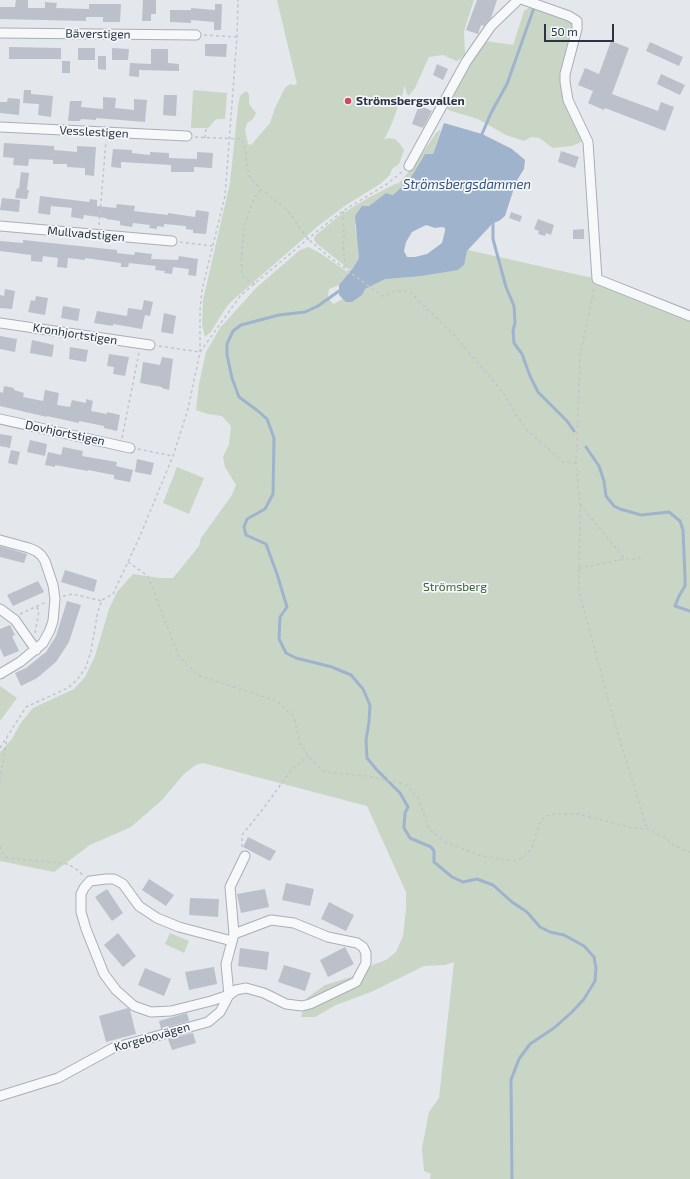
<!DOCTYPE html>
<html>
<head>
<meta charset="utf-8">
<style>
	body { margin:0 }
	#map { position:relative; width:690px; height:1179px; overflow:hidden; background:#e4e7ec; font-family:"Exo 2",sans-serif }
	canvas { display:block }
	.scale { position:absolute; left:544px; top:24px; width:70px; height:18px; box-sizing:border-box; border:2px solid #2b3445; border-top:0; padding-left:5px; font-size:12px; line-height:14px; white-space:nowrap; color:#2b3445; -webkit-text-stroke:3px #f4f6f9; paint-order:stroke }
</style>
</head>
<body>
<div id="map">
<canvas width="690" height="1179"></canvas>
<div class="scale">50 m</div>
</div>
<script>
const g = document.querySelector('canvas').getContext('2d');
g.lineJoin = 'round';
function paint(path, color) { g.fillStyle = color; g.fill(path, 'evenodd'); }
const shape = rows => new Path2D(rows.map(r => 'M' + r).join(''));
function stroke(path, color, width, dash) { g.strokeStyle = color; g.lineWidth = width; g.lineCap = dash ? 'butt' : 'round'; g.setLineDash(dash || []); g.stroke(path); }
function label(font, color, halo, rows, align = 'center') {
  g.font = font + ' "Exo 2",sans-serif'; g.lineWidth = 3.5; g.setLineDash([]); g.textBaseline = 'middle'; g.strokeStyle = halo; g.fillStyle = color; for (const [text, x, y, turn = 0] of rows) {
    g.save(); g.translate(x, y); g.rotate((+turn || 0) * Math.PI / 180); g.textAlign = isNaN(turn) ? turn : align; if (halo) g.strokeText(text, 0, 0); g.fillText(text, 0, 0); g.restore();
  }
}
const green = shape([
	[277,0,474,0,464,31,465,55,457,61,443,55,429,57,415,88,408,96,404,85,403,93,392,123,384,140,388,138,395,139,400,144,404,150,399,164,392,169,390,175,380,184,346,205,318,226,232,301,227,306,210,333,205,337,202,325,203,300,230,183,238,107,240,96,243,93,247,91,249,95,249,104,256,113,253,119,247,123,245,130,248,144,251,145,270,123,275,108,285,88,290,84,294,85,297,84],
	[530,7,571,22,574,27,561,81,561,88,569,115,583,141,572,146,553,148,539,138,531,137,524,141,506,135,478,119,448,110,446,106,469,61,486,41,513,45,524,11],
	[193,90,227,93,225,119,218,119,215,120,208,128,191,128],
	[441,129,433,154,425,155,410,179,393,195,386,193,369,206,362,207,355,226,358,241,359,258,351,271,316,243,314,239,315,236,340,215,368,198,395,184,399,183,416,163,436,133],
	[308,247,320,253,349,273,339,285,329,289,328,296,331,302,334,304,382,274,468,250,597,279,690,318,690,1179,430,1179,431,1174,424,1171,422,1148,429,1112,439,1098,454,962,445,965,424,966,371,992,336,1005,315,1017,301,1017,307,998,325,985,351,977,375,964,386,960,396,952,403,936,406,909,406,892,367,806,203,763,196,765,184,774,162,800,131,827,90,845,54,872,0,861,0,752,12,739,20,724,33,708,74,689,85,677,95,656,109,609,117,592,133,574,159,578,173,578,199,546,201,538,232,495,236,485,225,467,223,457,229,444,231,426,222,416,208,414,196,410,199,384,206,352,220,328,256,288,300,250],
	[177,467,204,478,189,514,163,503],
	[0,686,17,698,0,721],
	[170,933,189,941,184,953,165,944]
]);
const water = shape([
	[444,123,482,134,512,149,525,160,524,169,516,182,505,216,499,221,493,223,467,251,464,265,458,270,421,276,385,279,365,289,362,295,352,302,346,302,339,295,339,285,353,268,359,258,355,216,362,206,369,206,386,193,393,195,410,179,425,154,433,154],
	[426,225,435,228,442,227,445,228,445,231,442,243,427,254,415,257,407,257,404,251,406,242,412,232]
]);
const stream = shape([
	[482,134,491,113,507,84,535,5],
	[493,223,493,239,506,287,514,306,515,323,513,330,514,343,522,354,530,376,538,392,567,421,574,431],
	[339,291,318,306,305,312,279,315,241,325,233,331,227,344,227,355,232,378,239,397,258,411,267,419,274,438,273,494,265,509,247,519,244,527,246,535,266,544,277,574,287,607,280,617,279,639,286,653,296,658,332,667,351,675,363,689,370,705,369,722,366,740,367,758,377,770,400,793,408,807,405,813,404,828,410,838,431,847,434,851,434,862,452,877,463,882,477,879,493,885,512,902,527,912,540,927,550,932,564,935,584,946,594,957,596,968,595,981,584,999,572,1012,554,1028,530,1044,519,1059,511,1080,512,1179],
	[586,447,599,466,604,481,606,496,614,506,620,509,641,515,669,512,680,521,683,530,685,577,685,586,679,596,675,606,690,611]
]);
const building = shape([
	[16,0,28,0,28,8,45,8,45,2,57,3,56,8,89,9,89,4,121,4,120,22,103,22,103,17,86,17,86,21,0,19,0,7,15,7],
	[143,0,156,0,156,14,151,14,151,21,142,21],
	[477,0,497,0,491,18,484,26,481,25,478,34,466,30],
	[215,4,222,4,221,30,214,30,214,22,191,20,191,23,170,22,170,10,191,10,191,8,215,10],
	[611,41,629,48,612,94,658,111,661,102,674,107,665,131,605,108,604,110,588,103,593,91,578,85,585,68,599,74],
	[650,42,683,57,679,66,646,51],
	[205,44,227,44,226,57,205,56],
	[9,47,61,48,61,59,9,59],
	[78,48,95,48,95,60,78,60],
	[112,48,129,49,128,60,112,60],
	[151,49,168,49,168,63,179,64,179,71,139,70,139,77,129,76,130,63,151,64],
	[98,56,106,56,106,70,98,69],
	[62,61,70,61,70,73,62,73],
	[437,64,448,69,443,80,433,75],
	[661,74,685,85,680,95,657,84],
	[24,90,31,90,31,94,53,96,51,117,38,115,39,104,23,103],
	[164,95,177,95,176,116,163,115],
	[103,97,116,98,115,108,134,110,134,99,147,100,145,122,96,118,96,120,81,119,80,121,68,121,70,101,82,101,81,107,103,109],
	[8,98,20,99,19,115,0,113,0,102,7,102],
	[419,105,432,111,423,128,412,124],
	[4,143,54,146,54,150,77,152,77,146,96,147,94,176,85,175,85,168,67,167,67,164,53,164,53,160,29,159,28,166,13,165,14,158,3,157],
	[113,149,132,150,132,153,150,155,150,152,169,153,169,158,197,159,197,152,213,153,212,168,194,167,194,172,171,172,171,165,121,162,121,168,111,167],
	[561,151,579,157,575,168,558,162],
	[21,172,29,173,27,190,29,190,27,199,15,198,17,188,19,189],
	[40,196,89,202,90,199,97,200,97,206,116,208,117,204,135,206,134,211,168,215,168,213,195,217,196,210,209,212,206,234,193,233,193,230,186,229,186,226,164,224,164,227,157,226,157,229,149,228,150,225,133,223,132,227,120,225,120,221,106,219,106,218,84,215,83,219,71,217,72,208,51,206,50,215,38,213],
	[2,198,20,200,19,212,0,210],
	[511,212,522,216,520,222,509,218],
	[538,219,554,225,551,235,546,233,545,236,538,234,539,231,534,229],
	[584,229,584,239,573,239,573,230],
	[23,240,117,250,117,253,134,255,135,252,152,254,151,259,178,260,179,256,198,259,196,276,188,275,189,269,173,267,172,274,164,273,165,271,155,270,156,266,129,263,128,267,121,267,121,263,85,258,85,260,68,258,67,268,57,267,58,258,43,256,42,262,31,261,31,255,0,251,0,241,23,243],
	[5,289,15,291,12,309,0,308,0,295,4,296],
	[36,296,48,298,45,315,28,312,31,300,35,301],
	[144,300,153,302,150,316,145,315,142,329,113,324,113,326,94,323,97,311,127,316,128,308,142,310],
	[63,306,80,309,78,321,61,318],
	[164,313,176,316,173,334,161,332],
	[0,336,17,339,15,352,0,349],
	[32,340,54,345,52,357,30,353],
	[70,347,88,350,86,362,69,359],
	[109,354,129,357,125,376,113,374,114,367,107,366],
	[162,357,173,359,169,390,162,388,162,387,140,383,143,362,160,365],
	[4,386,14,388,14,390,24,393,23,397,43,401,45,390,59,393,57,405,70,407,72,400,86,403,86,399,93,401,91,411,107,414,107,412,120,415,117,431,104,428,104,426,79,421,79,423,47,416,47,417,0,406,0,392,3,393],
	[0,434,12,436,10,448,0,446],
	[30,440,47,444,45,456,27,452],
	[63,447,83,451,82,456,117,462,116,466,133,470,130,482,114,479,114,475,88,470,88,471,55,465,55,467,45,465,48,452,61,455],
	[11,450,20,452,17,465,8,463],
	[137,459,154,463,151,475,135,472],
	[0,546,27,554,24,563,0,557],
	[65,570,97,580,94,592,61,582],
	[38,581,44,592,13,606,7,595],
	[67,601,81,605,69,642,56,662,37,678,21,686,15,673,26,668,46,652,56,636],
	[10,625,15,635,12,636,19,651,4,657,0,648,0,629],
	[248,837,276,851,270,861,243,847],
	[149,879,174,895,166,906,142,890],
	[286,883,314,889,310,906,282,900],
	[107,889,123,913,112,921,95,897],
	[265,889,269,907,241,913,237,894],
	[190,898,219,899,218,917,189,915],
	[329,902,354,915,346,931,321,919],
	[118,933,136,956,123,967,104,945],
	[345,947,354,964,328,977,320,960],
	[240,948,269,952,267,970,238,966],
	[284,965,311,973,305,991,278,982],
	[214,967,217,984,189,990,185,972],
	[145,968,171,979,164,996,138,985],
	[128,1008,130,1010,136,1034,106,1042,99,1016],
	[187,1013,189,1021,161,1029,159,1021],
	[192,1033,193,1033,196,1043,172,1050,168,1039]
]);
const path = shape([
	[204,35,237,37],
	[195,137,242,139,246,154,247,167,250,178,261,189,287,210,308,239,328,256,381,295,384,296,395,291,404,291,411,293,417,299,455,336,485,371,504,394,519,419,527,430,563,462,576,463],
	[205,138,206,128],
	[343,211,344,240,343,246,346,270],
	[99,225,106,141],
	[180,242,212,246],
	[255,284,244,278,242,274,241,259,244,231,247,217,254,198,261,189],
	[594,289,580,356,576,463,580,504,579,592,615,724,647,829],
	[159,346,200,352],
	[200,352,241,295,315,233,343,211,387,184,403,171],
	[122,438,139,353],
	[138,449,173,456],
	[580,504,625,559],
	[128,562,148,576,179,657,200,676,277,701,294,717,300,743,311,760,325,772,367,776,405,784,418,798,429,829,445,842,482,856,513,861,523,858,532,848,539,824,545,816,556,814,578,814,632,828,647,829,666,838,673,845,690,852],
	[579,568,625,559,636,559,641,557],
	[63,596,73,594,102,601],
	[20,614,46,602],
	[35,633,39,611,36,606],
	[0,748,26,707,68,688,77,680,86,667,91,651,98,611,102,600,113,594,140,536,173,456,188,409,200,352,200,310,202,290,225,196,237,37,238,0],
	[0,780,7,738],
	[0,846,1,851,5,856,9,858,68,864,79,871,83,876],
	[242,847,242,835,263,809,292,769,308,756]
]);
const minor = shape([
	[524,0,569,16,577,21,577,29,565,74,565,82,568,100,588,142,597,279,690,316],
	[0,33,196,35],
	[0,127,187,136],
	[409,166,466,62,491,26,518,0],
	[0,226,172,241],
	[0,323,150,345],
	[0,419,130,448],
	[0,540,29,548,36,551,41,555,45,561,53,585,55,599,53,621,50,630,43,643,20,662,0,674],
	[0,609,15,620,36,650],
	[234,934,230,887,245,856],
	[0,1096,58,1078,113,1048,208,1022,220,1012,229,995,226,964,234,934,271,920,294,923,328,937,357,943,363,947,366,953,366,963,356,982,310,1004,302,1006,286,1004,264,993,246,988,236,990,229,995,211,1001,171,1011,151,1012,134,1006,116,990,104,974,86,929,81,912,81,894,84,888,90,881,106,879,114,879,123,884,139,906,157,918,179,927,232,941]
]);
const markers = [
	[348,101,4,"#d1495b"]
];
const streetNames = [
	["Bäverstigen",98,34,1],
	["Vesslestigen",94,132,3],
	["Mullvadstigen",86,234,5],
	["Kronhjortstigen",75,334,9],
	["Dovhjortstigen",65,433,12],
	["Korgebovägen",152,1037,-16]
];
const poiNames = [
	["Strömsbergsvallen",356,101]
];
const parkNames = [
	["Strömsberg",455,587]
];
const waterNames = [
	["Strömsbergsdammen",467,185]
];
paint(green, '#c9d6c5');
paint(water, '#9fb4cc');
stroke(stream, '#9fb4cc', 3);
paint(building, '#bbc0ca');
stroke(minor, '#a9aeb7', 11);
stroke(path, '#c2c5cb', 1.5, [3, 3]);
stroke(minor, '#f7f8fa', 9);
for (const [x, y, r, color] of markers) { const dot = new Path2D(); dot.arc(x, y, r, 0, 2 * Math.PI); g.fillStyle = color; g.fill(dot); stroke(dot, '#f4f6f9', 1.5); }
label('12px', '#2b3445', '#f4f6f9', streetNames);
label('bold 12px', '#2b3445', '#f4f6f9', poiNames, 'left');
label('12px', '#3f6138', '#f4f6f9', parkNames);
label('italic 13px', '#34527a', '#f4f6f9', waterNames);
</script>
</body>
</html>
